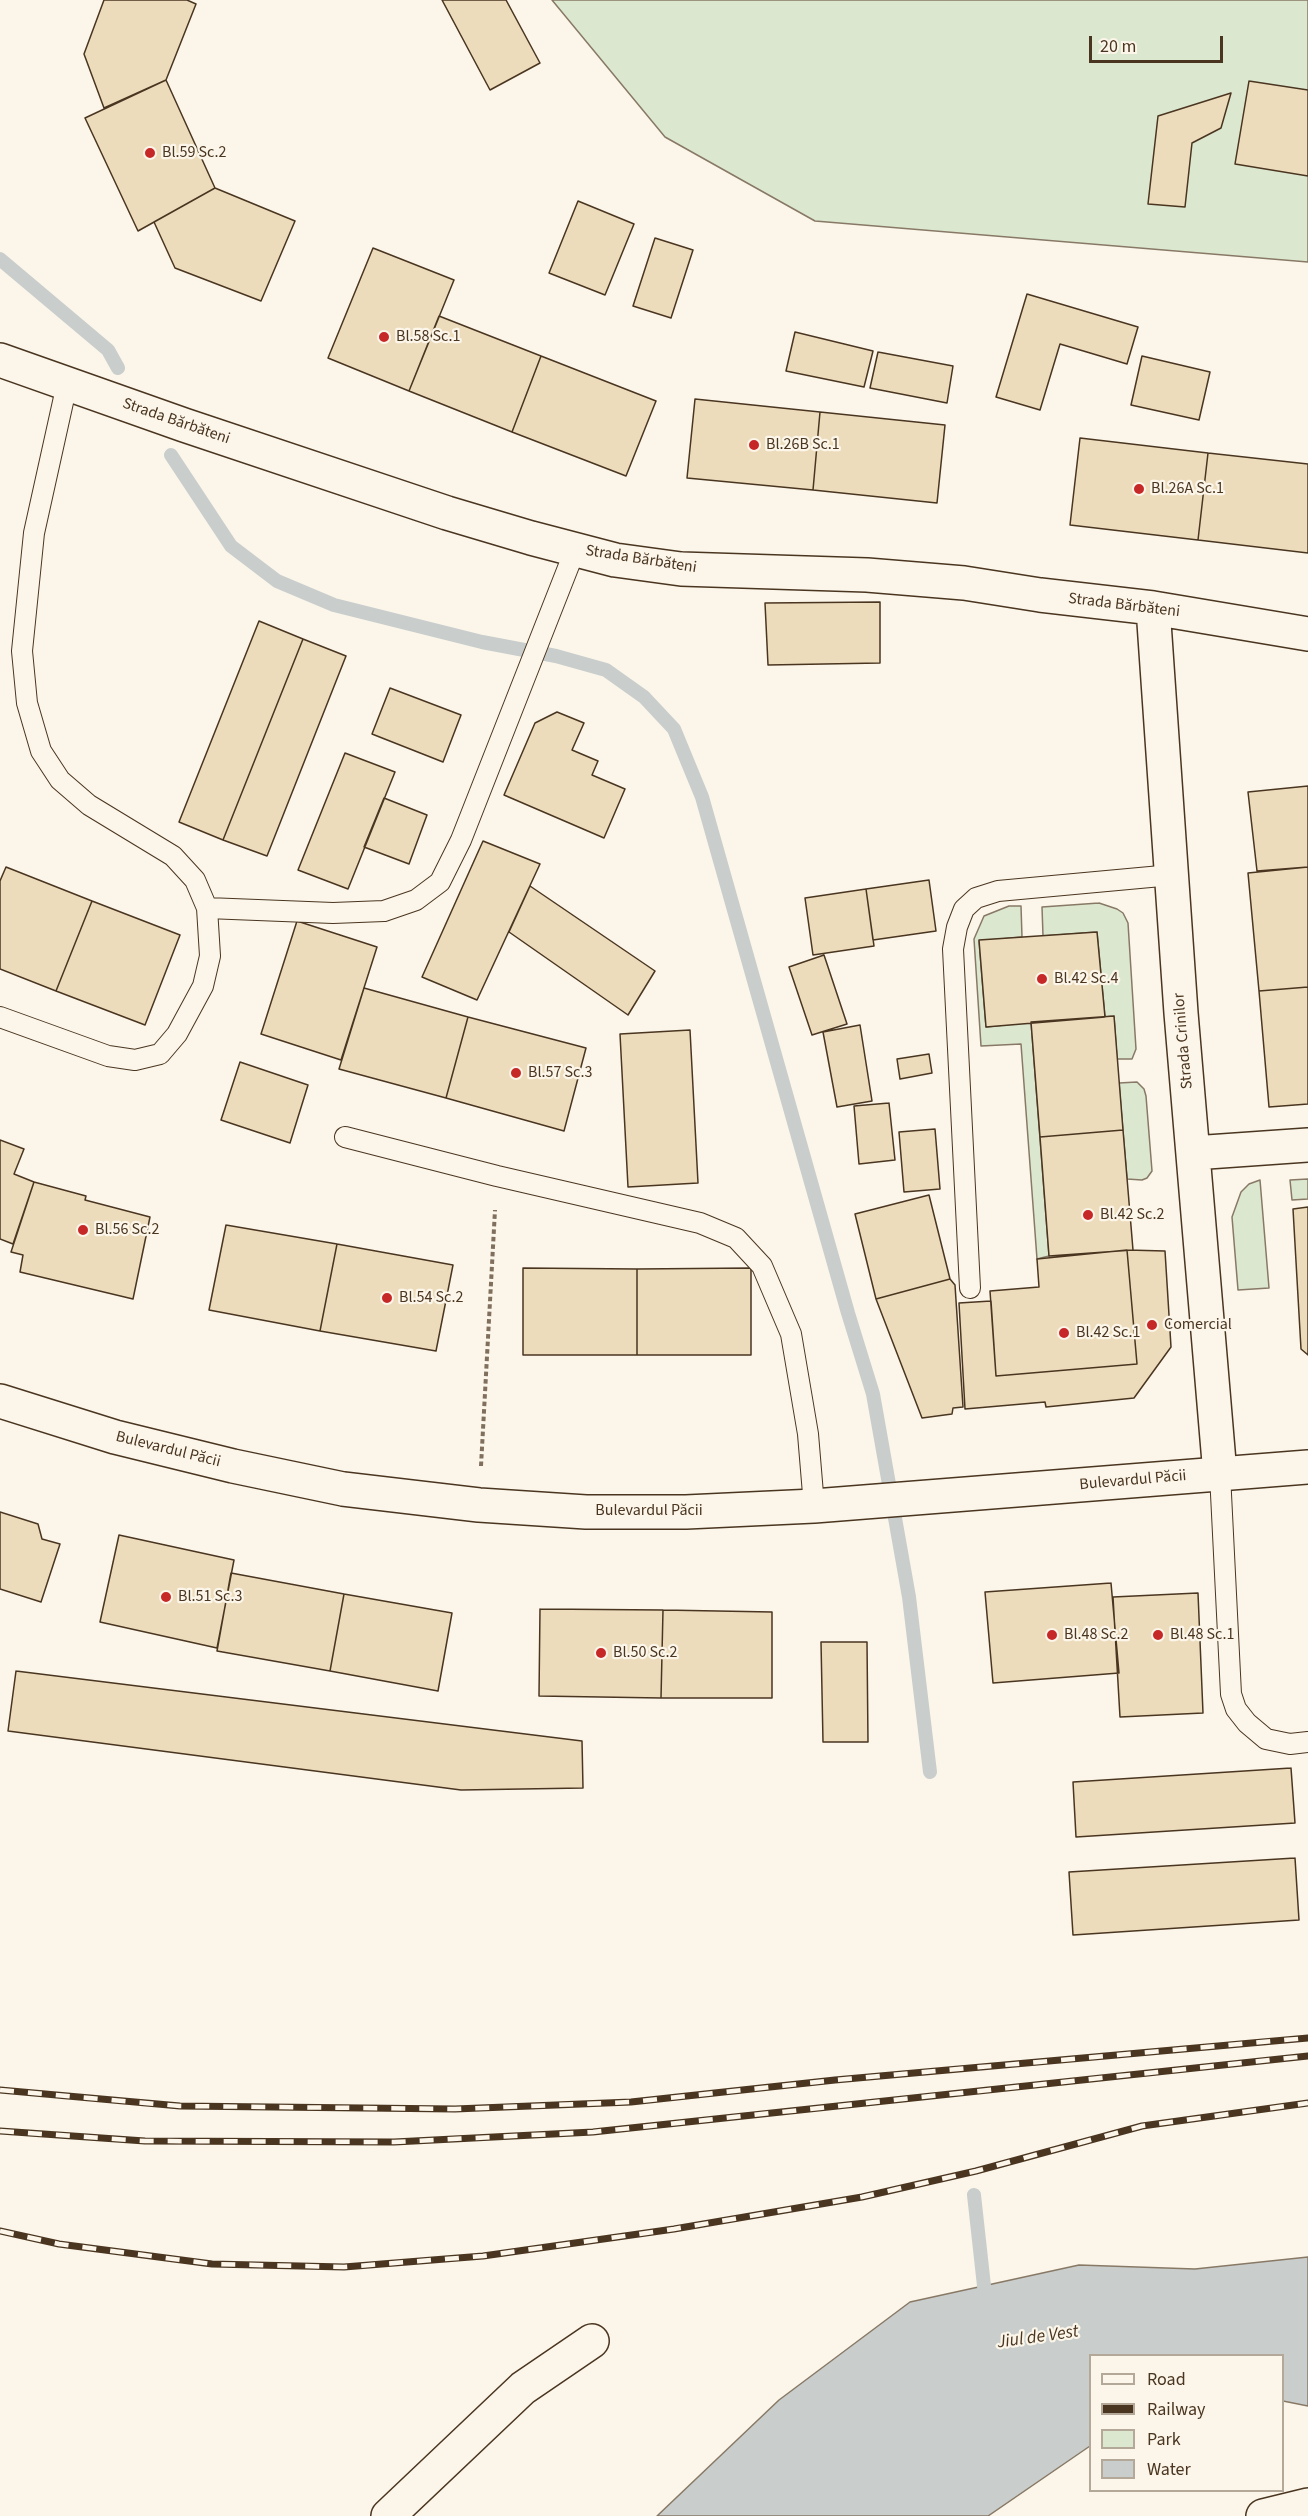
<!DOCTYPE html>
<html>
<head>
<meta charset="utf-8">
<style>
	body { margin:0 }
	#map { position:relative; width:1308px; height:2516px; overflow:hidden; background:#fbf6e9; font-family:"Source Sans 3",sans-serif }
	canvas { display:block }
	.legend { position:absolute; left:1089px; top:2354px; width:195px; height:138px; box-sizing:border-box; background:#fbf6e9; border:2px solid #b4a999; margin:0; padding:8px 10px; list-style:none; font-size:18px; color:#4a3520 }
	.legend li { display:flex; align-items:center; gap:12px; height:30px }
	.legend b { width:30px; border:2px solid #b4a999 }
	.scale { position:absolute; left:1089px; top:36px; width:134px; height:27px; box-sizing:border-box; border:3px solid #4a3520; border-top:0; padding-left:8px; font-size:18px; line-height:21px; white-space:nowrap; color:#4a3520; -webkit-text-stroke:4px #fbf6e9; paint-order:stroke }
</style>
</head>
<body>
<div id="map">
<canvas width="1308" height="2516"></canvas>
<ul class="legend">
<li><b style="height:8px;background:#fbf6e9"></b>Road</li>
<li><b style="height:8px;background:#4a3520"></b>Railway</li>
<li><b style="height:16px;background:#dce7d0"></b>Park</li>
<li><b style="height:16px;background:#c9cecd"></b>Water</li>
</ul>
<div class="scale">20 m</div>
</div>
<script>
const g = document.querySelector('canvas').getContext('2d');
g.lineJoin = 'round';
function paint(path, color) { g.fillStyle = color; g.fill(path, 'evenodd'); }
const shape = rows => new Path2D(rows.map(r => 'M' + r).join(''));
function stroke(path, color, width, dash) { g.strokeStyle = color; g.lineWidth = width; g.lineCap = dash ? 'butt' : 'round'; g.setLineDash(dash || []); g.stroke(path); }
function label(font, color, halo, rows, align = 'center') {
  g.font = font + ' "Source Sans 3",sans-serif'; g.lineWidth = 4.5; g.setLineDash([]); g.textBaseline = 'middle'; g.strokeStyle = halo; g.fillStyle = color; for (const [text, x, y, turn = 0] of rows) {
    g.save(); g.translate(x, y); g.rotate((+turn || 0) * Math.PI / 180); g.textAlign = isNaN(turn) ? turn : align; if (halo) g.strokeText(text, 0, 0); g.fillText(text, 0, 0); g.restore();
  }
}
const green = shape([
	[552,0,1308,0,1308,262,815,221,665,137,552,0],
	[1099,903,1117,909,1123,913,1128,923,1136,1049,1132,1059,1117,1059,1114,1016,1105,1017,1097,932,1043,936,1042,907,1099,903],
	[1009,906,1021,906,1022,937,979,941,986,1027,1031,1022,1049,1256,1037,1259,1021,1044,981,1046,974,939,984,916,1009,906],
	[1137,1082,1144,1089,1146,1096,1152,1171,1147,1178,1142,1180,1127,1179,1119,1083,1137,1082],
	[1308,1179,1308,1199,1292,1200,1290,1180,1308,1179],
	[1260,1180,1269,1288,1238,1290,1232,1217,1241,1192,1249,1184,1260,1180]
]);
const water = shape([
	[1308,2257,1308,2406,1283,2401,1282,2356,1090,2356,1090,2446,988,2516,657,2516,779,2400,910,2302,1079,2265,1195,2269,1308,2257]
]);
const stream = shape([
	[0,259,108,350,118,368],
	[171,455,231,546,277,581,334,605,482,642,556,656,606,670,644,697,674,729,702,797,848,1313,873,1394,909,1597,930,1772],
	[974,2195,986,2304]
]);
const building = shape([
	[104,0,187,0,196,4,166,80,104,108,84,54,104,0],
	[442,0,506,0,540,63,490,90,442,0],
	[166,80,215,188,138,231,85,118,166,80],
	[1249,81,1308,90,1308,176,1235,164,1249,81],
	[1231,93,1221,128,1192,143,1185,207,1148,204,1158,116,1231,93],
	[215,188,295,221,261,301,175,268,154,222,215,188],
	[578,201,634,224,605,295,549,273,578,201],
	[655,238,693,250,671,318,633,306,655,238],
	[373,248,454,280,409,391,328,358,373,248],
	[1027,294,1138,327,1127,364,1060,344,1040,410,996,397,1027,294],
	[439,316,541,356,512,432,409,391,439,316],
	[795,332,873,351,864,387,786,371,795,332],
	[878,352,953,366,947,403,870,388,878,352],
	[541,356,656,401,626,476,512,432,541,356],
	[1142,356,1210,372,1199,420,1131,405,1142,356],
	[695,399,820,412,813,490,687,478,695,399],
	[820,412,945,425,937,503,813,490,820,412],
	[1080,438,1208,453,1198,540,1070,525,1080,438],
	[1208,453,1308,464,1308,553,1198,540,1208,453],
	[880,602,880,663,768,665,765,603,880,602],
	[259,621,303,639,223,840,179,822,259,621],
	[303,639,346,656,267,856,223,840,303,639],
	[390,688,461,715,443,762,372,734,390,688],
	[557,712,584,723,572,750,598,761,592,775,625,789,604,838,504,795,535,723,557,712],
	[345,753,395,772,348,889,298,870,345,753],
	[1308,786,1308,867,1257,871,1248,792,1308,786],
	[384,798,427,815,409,864,364,847,384,798],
	[483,841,540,864,477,1000,422,977,483,841],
	[6,867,92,901,56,991,0,969,0,881,6,867],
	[1308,867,1308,987,1259,991,1248,873,1308,867],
	[929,880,936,931,873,940,866,889,929,880],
	[530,886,655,971,628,1015,509,932,530,886],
	[866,889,874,946,813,955,805,898,866,889],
	[92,901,180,935,145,1025,56,991,92,901],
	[297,921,377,947,341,1060,261,1034,297,921],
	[1097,932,1105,1017,986,1027,979,940,1097,932],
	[824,955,847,1024,812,1035,789,967,824,955],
	[1308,987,1308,1104,1269,1107,1259,991,1308,987],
	[364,988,468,1017,446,1098,339,1069,364,988],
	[1114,1016,1123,1130,1040,1137,1031,1022,1114,1016],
	[468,1017,586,1048,564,1131,446,1098,468,1017],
	[860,1025,872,1101,837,1107,823,1032,860,1025],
	[690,1030,698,1183,628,1187,620,1034,690,1030],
	[929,1054,932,1073,900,1079,897,1059,929,1054],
	[240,1062,308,1085,290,1143,221,1120,240,1062],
	[889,1103,895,1160,859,1164,854,1106,889,1103],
	[935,1129,940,1189,904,1192,899,1132,935,1129],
	[1123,1130,1133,1250,1049,1256,1040,1137,1123,1130],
	[0,1140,24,1149,14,1174,34,1182,13,1244,0,1239,0,1140],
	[34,1182,86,1196,85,1200,150,1217,133,1299,20,1272,23,1255,11,1252,34,1182],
	[929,1195,950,1279,876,1299,855,1214,929,1195],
	[1308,1207,1308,1355,1301,1349,1293,1209,1308,1207],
	[226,1225,337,1244,320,1331,209,1310,226,1225],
	[337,1244,453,1265,436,1351,320,1331,337,1244],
	[1127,1250,1137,1364,996,1376,990,1291,1039,1287,1037,1259,1127,1250],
	[1127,1250,1165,1251,1171,1347,1134,1398,1046,1407,1045,1402,965,1409,959,1303,991,1301,996,1376,1137,1364,1127,1250],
	[523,1268,637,1269,637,1355,523,1355,523,1268],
	[751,1268,751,1355,637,1355,637,1269,751,1268],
	[950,1279,955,1285,963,1407,953,1408,952,1414,922,1418,876,1299,950,1279],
	[0,1512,38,1524,42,1539,60,1544,41,1602,0,1589,0,1512],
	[119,1535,234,1560,217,1648,100,1622,119,1535],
	[231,1573,344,1594,330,1671,217,1651,231,1573],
	[1111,1583,1119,1673,993,1683,985,1592,1111,1583],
	[1198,1593,1203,1713,1120,1717,1113,1597,1198,1593],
	[344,1594,452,1613,438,1691,330,1671,344,1594],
	[540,1609,663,1610,661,1698,539,1696,540,1609],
	[663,1610,772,1612,772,1698,661,1698,663,1610],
	[821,1642,867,1642,868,1742,823,1742,821,1642],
	[16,1671,582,1741,583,1788,461,1790,8,1731,16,1671],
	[1291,1768,1295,1823,1076,1837,1073,1782,1291,1768],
	[1295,1858,1299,1920,1073,1935,1069,1872,1295,1858]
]);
const path = shape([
	[481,1466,495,1210]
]);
const lane = shape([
	[207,908,333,913,384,911,416,900,440,882,461,840,575,550],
	[0,1017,108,1056,135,1060,160,1054,177,1034,203,986,210,956,207,908,195,880,173,856,89,805,60,780,41,751,27,703,22,651,34,533,67,384],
	[345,1137,497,1176,700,1223,736,1238,762,1266,791,1334,808,1434,814,1506],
	[970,1288,953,949,957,927,964,909,976,898,998,891,1172,875],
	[1220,1474,1231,1694,1236,1709,1247,1723,1266,1739,1290,1744,1308,1742]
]);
const street = shape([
	[0,360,184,425,447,513,531,538,615,560,681,569,867,575,964,583,1040,595,1153,608,1308,634],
	[1153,608,1181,1013,1220,1474],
	[1193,1153,1308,1145],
	[388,2516,523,2388,592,2341],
	[1263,2516,1308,2505]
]);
const primary = shape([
	[0,1401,115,1437,233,1466,343,1489,479,1505,586,1512,686,1512,814,1506,1308,1467]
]);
const rail = shape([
	[0,2090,180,2106,455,2109,631,2102,835,2080,1308,2038],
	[0,2131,145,2141,394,2142,593,2132,1308,2056],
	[0,2231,59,2244,212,2264,344,2267,483,2256,674,2229,862,2197,976,2171,1142,2126,1308,2103]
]);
const markers = [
	[150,153,6,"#c62828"],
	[384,337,6,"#c62828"],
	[754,445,6,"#c62828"],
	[1139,489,6,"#c62828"],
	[1042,979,6,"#c62828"],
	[516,1073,6,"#c62828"],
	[1088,1215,6,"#c62828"],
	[83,1230,6,"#c62828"],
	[387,1298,6,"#c62828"],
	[1152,1325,6,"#c62828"],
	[1064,1333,6,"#c62828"],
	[166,1597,6,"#c62828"],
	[1052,1635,6,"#c62828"],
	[1158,1635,6,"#c62828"],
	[601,1653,6,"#c62828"]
];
const poiNames = [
	["Bl.59 Sc.2",162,153],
	["Bl.58 Sc.1",396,337],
	["Bl.26B Sc.1",766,445],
	["Bl.26A Sc.1",1151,489],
	["Bl.42 Sc.4",1054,979],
	["Bl.57 Sc.3",528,1073],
	["Bl.42 Sc.2",1100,1215],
	["Bl.56 Sc.2",95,1230],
	["Bl.54 Sc.2",399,1298],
	["Comercial",1164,1325],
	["Bl.42 Sc.1",1076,1333],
	["Bl.51 Sc.3",178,1597],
	["Bl.48 Sc.2",1064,1635],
	["Bl.48 Sc.1",1170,1635],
	["Bl.50 Sc.2",613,1653]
];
const streetNames = [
	["Strada Bărbăteni",176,422,19],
	["Strada Bărbăteni",641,560,9],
	["Strada Bărbăteni",1124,606,7],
	["Strada Crinilor",1184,1041,-95],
	["Bulevardul Păcii",168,1450,14],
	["Bulevardul Păcii",1133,1481,-5],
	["Bulevardul Păcii",649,1511]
];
const waterNames = [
	["Jiul de Vest",1038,2338,-8]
];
paint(green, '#dce7d0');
stroke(green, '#887966', 1.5);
paint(water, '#c9cecd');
stroke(water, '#887966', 1.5);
stroke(stream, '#c9cecd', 14);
paint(building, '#ecdcbc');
stroke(building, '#4a3520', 1.5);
stroke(lane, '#4a3520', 22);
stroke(street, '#4a3520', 36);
stroke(primary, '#4a3520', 36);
stroke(path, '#7f6f5c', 4, [4.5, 3]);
stroke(lane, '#fbf6e9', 20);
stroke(street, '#fbf6e9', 33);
stroke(primary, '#fbf6e9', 33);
stroke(rail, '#4a3520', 7);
stroke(rail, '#fbf6e9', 4.5, [14]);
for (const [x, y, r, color] of markers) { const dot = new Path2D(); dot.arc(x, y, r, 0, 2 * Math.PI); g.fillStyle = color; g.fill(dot); stroke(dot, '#fbf6e9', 2); }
label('16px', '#4a3520', '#fbf6e9', poiNames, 'left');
label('16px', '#4a3520', '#fbf6e9', streetNames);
label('italic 18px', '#4a3520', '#fbf6e9', waterNames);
</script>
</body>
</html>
